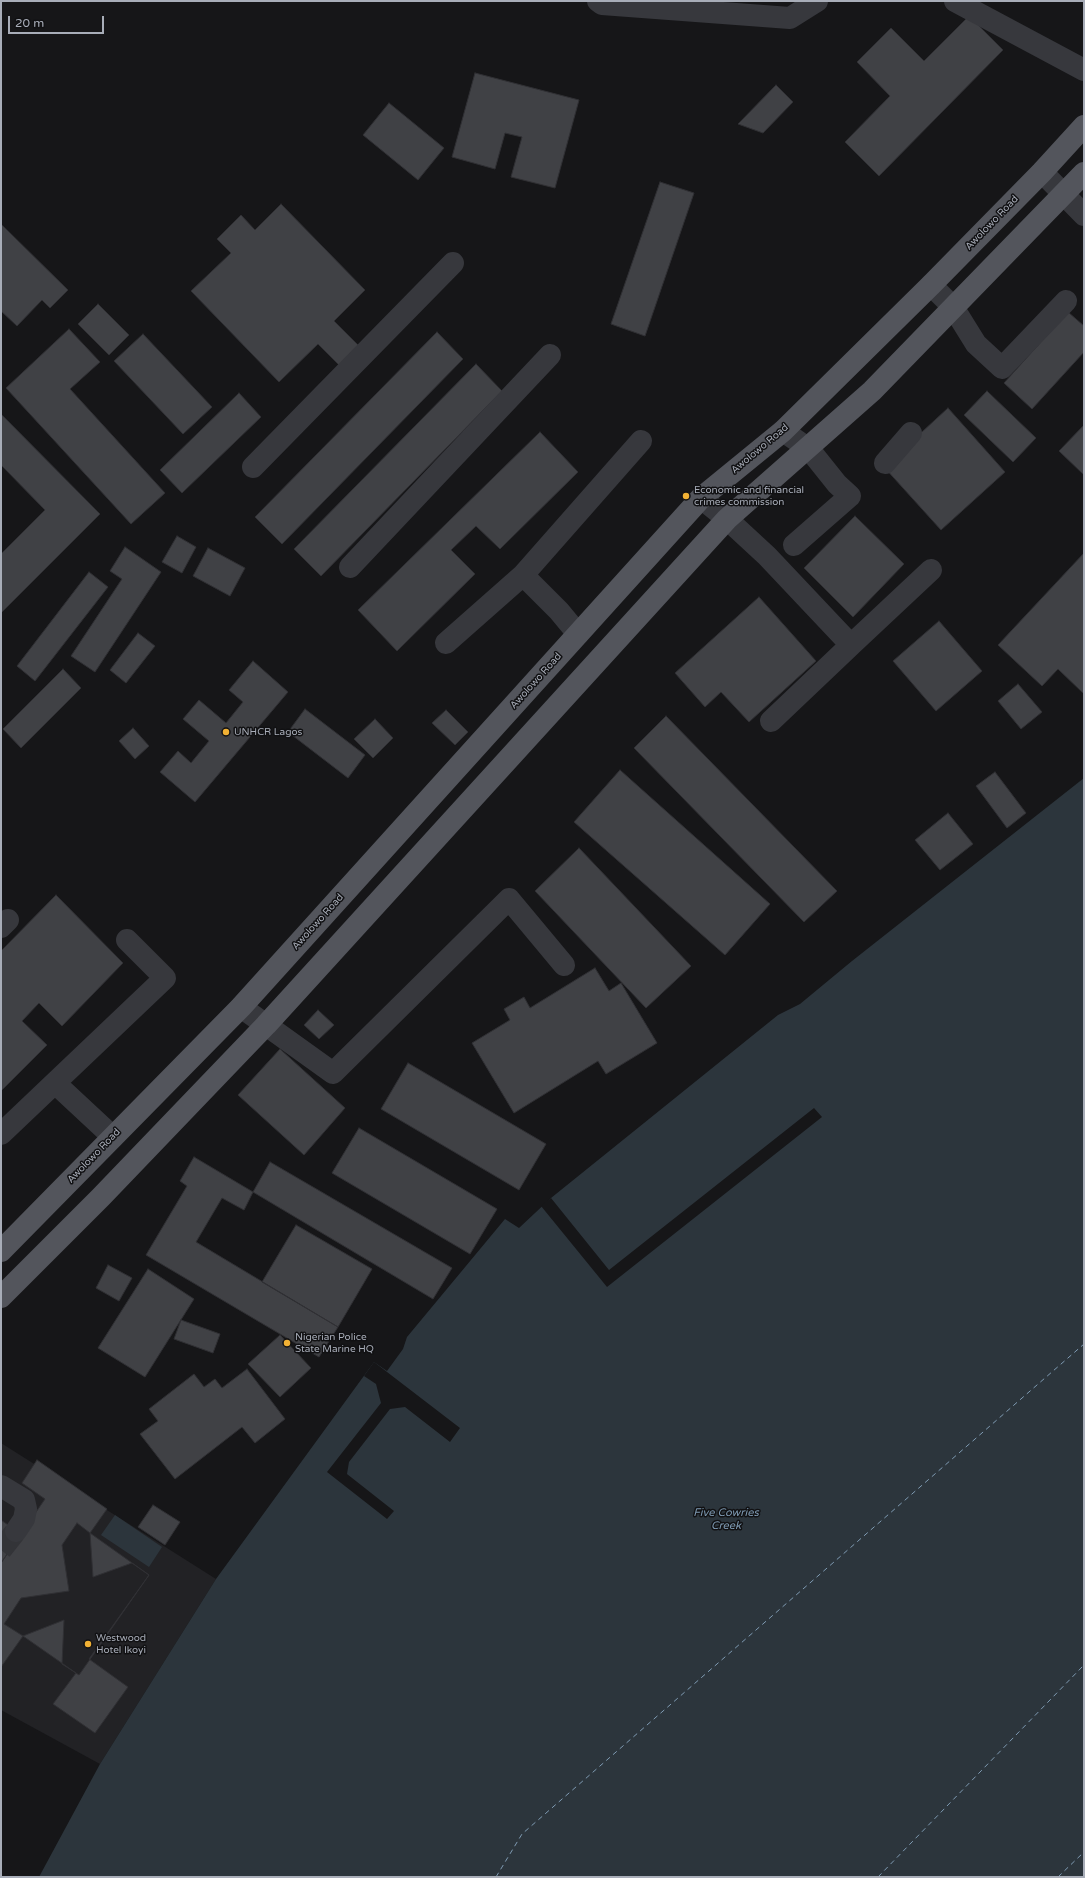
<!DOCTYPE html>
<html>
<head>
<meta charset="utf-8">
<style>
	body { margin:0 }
	#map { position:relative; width:1085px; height:1878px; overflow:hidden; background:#161618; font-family:"Varela Round",sans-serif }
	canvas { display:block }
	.frame { position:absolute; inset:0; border:2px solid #a8adb8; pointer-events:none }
	.scale { position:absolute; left:8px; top:16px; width:96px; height:18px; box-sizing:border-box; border:2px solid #a8adb8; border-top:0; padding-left:5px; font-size:12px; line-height:14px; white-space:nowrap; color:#a8adb8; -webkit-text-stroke:3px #111113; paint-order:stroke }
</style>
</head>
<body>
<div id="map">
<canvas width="1085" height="1878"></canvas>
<div class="frame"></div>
<div class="scale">20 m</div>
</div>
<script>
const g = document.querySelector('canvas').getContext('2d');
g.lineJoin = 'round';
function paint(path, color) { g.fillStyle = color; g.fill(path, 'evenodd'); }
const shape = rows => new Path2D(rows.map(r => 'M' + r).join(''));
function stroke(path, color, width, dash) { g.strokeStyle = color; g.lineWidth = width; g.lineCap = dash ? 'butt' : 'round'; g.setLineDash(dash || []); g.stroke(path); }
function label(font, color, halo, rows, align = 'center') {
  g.font = font + ' "Varela Round",sans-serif'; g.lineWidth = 3; g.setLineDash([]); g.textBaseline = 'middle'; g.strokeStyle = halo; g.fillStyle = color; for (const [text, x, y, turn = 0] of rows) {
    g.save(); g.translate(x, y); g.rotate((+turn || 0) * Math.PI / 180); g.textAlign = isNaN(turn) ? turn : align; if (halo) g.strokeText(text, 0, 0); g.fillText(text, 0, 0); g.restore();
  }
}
const built = shape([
	[1,1443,216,1579,100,1764,1,1710]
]);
const water = shape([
	[1084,778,1084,1877,39,1877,100,1764,216,1579,374,1362,387,1371,403,1349,407,1337,505,1219,519,1228,551,1198,778,1015,800,1004,852,961],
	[115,1515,162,1547,149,1567,101,1535]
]);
const pier = shape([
	[814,1108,822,1117,607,1287,541,1206,551,1198,609,1270],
	[374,1362,460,1428,450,1442,405,1407,390,1409,349,1462,347,1474,394,1511,387,1519,327,1472,381,1403,376,1384,364,1376]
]);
const ferry = shape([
	[496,1877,522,1834,1084,1344],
	[878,1877,1084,1665],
	[1058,1877,1084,1852]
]);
const building = shape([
	[969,16,1003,50,879,176,845,142,890,96,857,62,891,28,924,61,969,16],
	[475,73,579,100,555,188,511,177,522,137,505,133,495,169,452,157,475,73],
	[776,85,793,102,763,133,738,124,776,85],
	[389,103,444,148,418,180,363,135,389,103],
	[660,182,694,193,645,336,611,324,660,182],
	[281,204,365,290,334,321,359,346,339,365,318,344,279,382,191,291,231,253,217,239,241,215,255,230,281,204],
	[1,224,68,290,50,308,42,300,17,326,1,311,1,224],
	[98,304,129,335,109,355,78,324,98,304],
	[1068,312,1084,326,1084,352,1032,409,1004,383,1068,312],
	[69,329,100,362,70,389,165,493,131,524,6,388,69,329],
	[437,332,463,359,282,544,255,517,437,332],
	[143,334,212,407,183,434,114,361,143,334],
	[476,364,502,391,321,576,294,549,476,364],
	[987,391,1036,438,1013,462,964,415,987,391],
	[239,393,261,417,182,493,160,470,239,393],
	[948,408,1005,472,941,530,884,467,948,408],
	[1,414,100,514,1,613,1,554,45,510,1,465,1,414],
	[1084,425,1084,475,1059,451,1084,425],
	[540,432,578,472,500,549,476,526,451,550,475,574,397,651,358,610,540,432],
	[855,516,904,564,853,617,804,568,855,516],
	[177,536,196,547,182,573,162,562,177,536],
	[125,547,161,572,95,672,71,656,122,579,110,571,125,547],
	[208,548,245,568,230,596,193,576,208,548],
	[1084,553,1084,694,1058,669,1042,686,998,645,1084,553],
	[89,572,108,587,35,681,17,666,89,572],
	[759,597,816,661,749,722,721,692,705,707,675,673,759,597],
	[939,621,982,671,936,711,893,661,939,621],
	[138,633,155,646,126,683,110,670,138,633],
	[253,661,288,692,195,802,160,772,178,751,191,763,209,741,183,719,199,700,226,723,243,702,229,690,253,661],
	[63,669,81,688,21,748,3,729,63,669],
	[1018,684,1042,712,1021,729,998,701,1018,684],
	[305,709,365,755,348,778,288,732,305,709],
	[446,710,468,732,455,745,432,723,446,710],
	[666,716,837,891,804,922,634,748,666,716],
	[375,719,393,738,373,758,354,739,375,719],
	[133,728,149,746,135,759,119,741,133,728],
	[620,770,770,904,725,955,574,822,620,770],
	[995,772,1026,813,1007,828,976,786,995,772],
	[948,813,973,844,940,870,915,840,948,813],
	[579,848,691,966,646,1008,535,891,579,848],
	[56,895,123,963,62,1026,39,1003,22,1021,47,1045,1,1091,1,951,56,895],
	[595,968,609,991,621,983,657,1043,606,1074,598,1061,514,1113,472,1043,510,1020,504,1009,524,997,530,1008,595,968],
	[318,1010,334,1025,319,1039,304,1025,318,1010],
	[280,1049,345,1108,304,1155,238,1095,280,1049],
	[408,1063,546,1144,519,1190,381,1109,408,1063],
	[359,1128,497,1209,470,1254,332,1173,359,1128],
	[194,1157,253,1192,244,1210,222,1198,196,1242,338,1327,319,1357,146,1255,187,1186,180,1181,194,1157],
	[270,1162,452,1268,433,1299,253,1192,270,1162],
	[296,1225,372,1269,338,1327,262,1282,296,1225],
	[108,1265,132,1278,119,1301,96,1288,108,1265],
	[148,1269,194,1299,145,1377,98,1348,148,1269],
	[181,1320,220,1334,213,1353,174,1339,181,1320],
	[280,1335,311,1368,280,1397,248,1364,280,1335],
	[247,1369,285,1419,255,1443,242,1427,175,1479,140,1434,158,1421,149,1409,194,1374,204,1387,215,1379,222,1388,247,1369],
	[37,1460,107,1509,90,1533,149,1575,89,1659,128,1687,95,1733,53,1704,76,1673,23,1636,1,1667,1,1563,45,1499,22,1483,37,1460],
	[153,1505,180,1522,165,1545,138,1527,153,1505],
	[1,1520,21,1534,1,1563,1,1520],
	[77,1523,90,1533,93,1577,132,1563,149,1575,79,1675,62,1664,64,1620,23,1636,4,1624,21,1598,69,1591,62,1545,77,1523]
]);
const minorTunnel = shape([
	[1,1550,16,1531]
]);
const minor = shape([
	[598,1,602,4,790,18,817,1],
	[955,1,1084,70],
	[1042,172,1084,215],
	[931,285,953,307,976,344,1002,368,1066,301],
	[783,431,809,449,837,484,850,496,794,545],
	[885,463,911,433],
	[253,467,453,263],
	[701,498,727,519,767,556,851,645,931,570],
	[350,567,550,355],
	[523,575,559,611,578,634],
	[446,643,523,575,641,441],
	[771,721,851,645],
	[1,927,8,920],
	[241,1007,333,1073,509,899,564,965],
	[55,1083,113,1137],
	[1,1134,165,978,127,940],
	[1,1486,24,1500,26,1509,24,1519,16,1531]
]);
const major = shape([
	[1,1251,241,1007,701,498,783,431,931,285,1042,172,1084,126],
	[1,1297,101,1197,266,1025,727,519,872,391,1084,173]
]);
const markers = [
	[686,496,4,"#f2b134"],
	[226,732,4,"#f2b134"],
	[287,1343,4,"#f2b134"],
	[88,1644,4,"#f2b134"]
];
const streetNames = [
	["Awolowo Road",992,223,-46],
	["Awolowo Road",760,449,-40],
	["Awolowo Road",536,681,-48],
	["Awolowo Road",318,922,-48],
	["Awolowo Road",94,1156,-46]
];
const poiNames = [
	["Economic and financial",694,490],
	["crimes commission",694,502],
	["UNHCR Lagos",234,732],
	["Nigerian Police",295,1337],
	["State Marine HQ",295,1349],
	["Westwood",96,1638],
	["Hotel Ikoyi",96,1650]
];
const waterNames = [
	["Five Cowries",726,1513],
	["Creek",726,1526]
];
paint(built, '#222225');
paint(water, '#2c353c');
paint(pier, '#161618');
stroke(ferry, '#7f9bb3', 1, [5, 4]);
paint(building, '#404145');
stroke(building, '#303034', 1);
stroke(minorTunnel, '#333438', 22, [22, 11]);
stroke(minor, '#37383d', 22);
stroke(major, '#53555c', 22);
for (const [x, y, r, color] of markers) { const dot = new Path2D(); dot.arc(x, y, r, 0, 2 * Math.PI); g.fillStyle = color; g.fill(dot); stroke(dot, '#111113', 1.5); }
label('10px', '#a8adb8', '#111113', streetNames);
label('10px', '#a8adb8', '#111113', poiNames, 'left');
label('italic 11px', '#7f9bb3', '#111113', waterNames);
</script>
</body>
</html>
